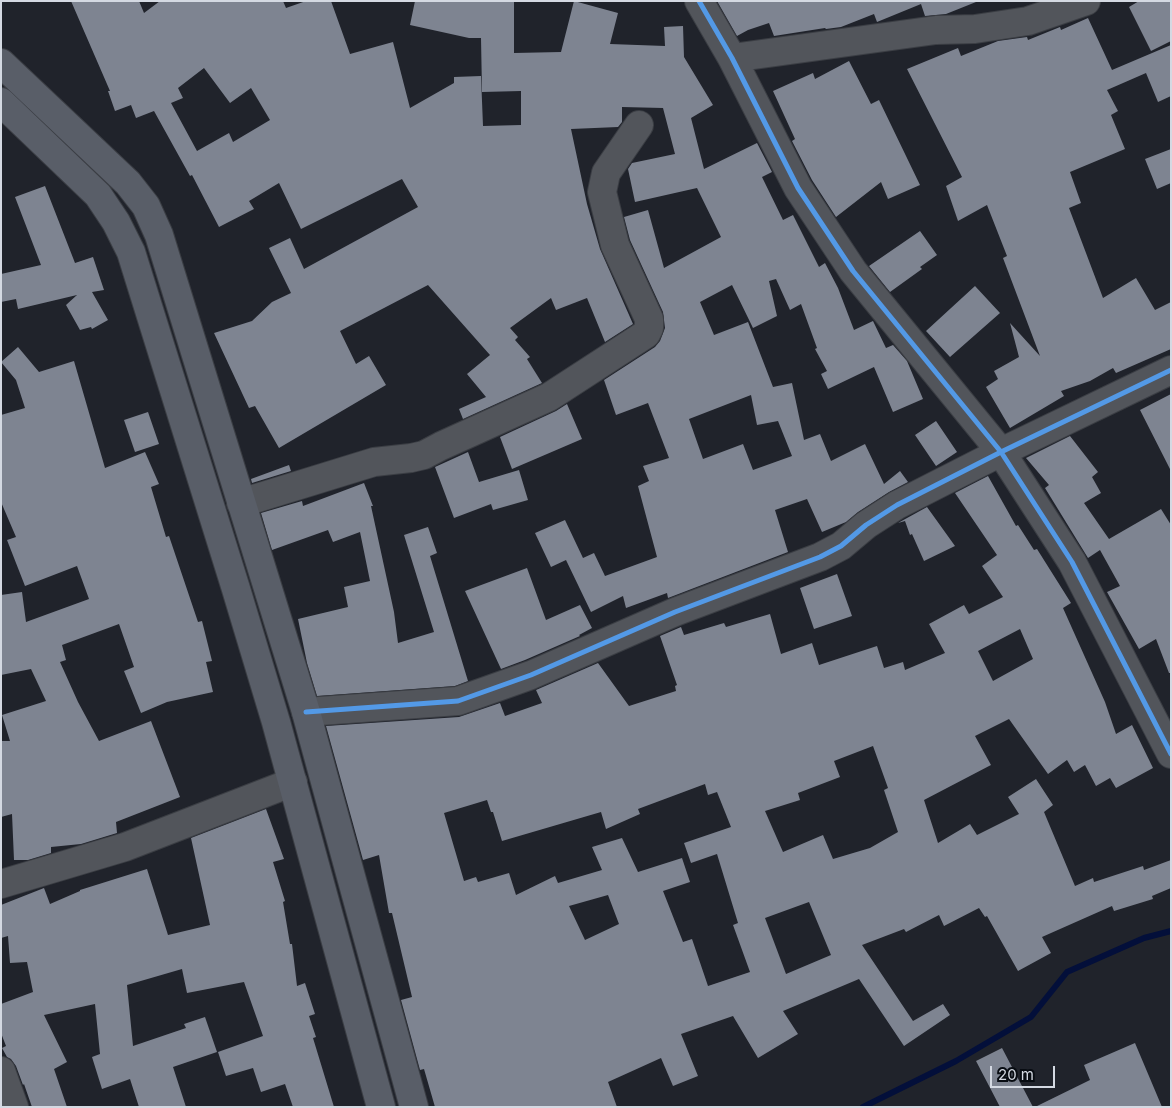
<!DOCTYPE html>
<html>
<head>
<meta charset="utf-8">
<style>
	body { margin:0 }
	#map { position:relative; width:1172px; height:1108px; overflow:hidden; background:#20232b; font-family:Inter,sans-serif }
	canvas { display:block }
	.frame { position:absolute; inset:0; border:2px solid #d4d9e2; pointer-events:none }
	.scale { position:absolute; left:990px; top:1066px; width:65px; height:22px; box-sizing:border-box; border:2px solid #d4d9e2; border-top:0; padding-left:6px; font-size:15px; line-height:18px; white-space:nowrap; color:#d4d9e2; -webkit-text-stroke:4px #080c12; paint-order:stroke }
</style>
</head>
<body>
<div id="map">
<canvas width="1172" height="1108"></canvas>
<div class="frame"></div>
<div class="scale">20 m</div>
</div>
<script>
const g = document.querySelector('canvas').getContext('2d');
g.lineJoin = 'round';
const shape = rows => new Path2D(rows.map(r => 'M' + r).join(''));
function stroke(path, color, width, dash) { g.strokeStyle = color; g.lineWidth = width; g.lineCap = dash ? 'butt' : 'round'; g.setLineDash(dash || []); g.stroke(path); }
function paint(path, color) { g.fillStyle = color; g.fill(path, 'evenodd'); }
const stream = shape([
	[863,1107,956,1061,1031,1017,1067,972,1144,938,1171,931]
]);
const building = shape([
	[71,1,139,1,144,13,160,1,283,1,286,8,306,1,331,1,350,54,393,42,410,108,454,83,454,77,481,76,483,126,521,125,521,91,482,92,481,38,469,38,410,25,415,1,514,1,514,53,561,52,574,1,618,13,610,44,665,46,664,27,683,26,684,57,713,105,691,118,704,169,757,143,772,172,762,177,783,220,793,215,819,267,825,263,838,288,854,330,873,321,886,348,893,345,907,361,923,399,893,412,874,367,828,389,821,374,827,371,815,349,817,348,801,304,790,310,776,279,769,281,777,316,753,328,732,285,700,302,714,335,748,322,773,387,792,383,804,440,820,434,831,461,865,444,884,484,900,471,908,482,889,492,858,512,846,522,822,532,807,499,775,510,788,552,668,598,667,593,626,608,623,596,591,612,566,560,551,567,535,533,565,520,583,558,594,553,605,576,657,557,638,486,649,481,643,466,669,458,648,403,616,415,604,380,655,347,660,341,665,328,663,312,630,240,624,217,648,210,664,268,721,237,697,188,635,202,628,169,632,163,675,154,663,108,622,107,622,122,618,127,571,129,587,204,600,249,633,324,605,342,587,298,556,310,551,298,510,328,518,337,515,340,530,357,527,359,542,383,463,419,459,409,486,397,467,374,490,355,428,285,340,331,356,364,369,356,386,385,279,448,255,406,249,408,214,333,252,321,272,302,291,293,269,248,290,238,304,269,418,207,402,179,301,229,279,183,249,201,254,209,219,227,192,175,190,176,154,111,136,118,131,105,115,111,108,91,110,91],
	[204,68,230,103,251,88,270,120,233,142,229,133,197,151,171,103,183,98,178,88],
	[751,395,757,425,778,421,792,456,753,470,743,444,703,459,689,419],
	[717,1,976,1,976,2,946,14,925,16,921,4,877,22,874,14,841,27,826,29,825,28,774,36,769,23,748,30,737,36],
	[1139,1,1171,1,1171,41,1151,51,1129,7],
	[1088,18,1112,70,1171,45,1171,96,1158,102,1146,73,1107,90,1118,111,1111,115,1125,149,1070,172,1081,203,1069,208,1103,298,1136,278,1155,310,1171,302,1171,349,1116,373,1113,368,1090,381,1061,391,1064,396,1010,428,986,387,998,379,994,371,1019,357,1010,323,1040,356,1003,258,1007,256,987,205,958,221,946,186,962,177,907,69,958,48,961,56,998,41,1027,37,1028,40,1060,27,1061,30],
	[849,61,871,104,879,100,920,185,888,199,881,182,836,217,812,180,792,141,795,139,773,91,813,73,815,79],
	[1171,149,1171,183,1157,189,1145,159],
	[45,186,75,263,93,257,104,290,92,292,108,320,92,329,91,327,80,330,66,305,77,295,18,309,16,299,1,302,1,274,41,265,15,197],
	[920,231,937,255,920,267,922,269,890,292,869,266],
	[975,286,1000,313,950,357,926,331],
	[18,347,39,372,74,361,105,468,145,452,159,484,151,487,166,537,169,536,198,622,202,621,212,661,206,662,213,692,167,702,141,713,124,671,134,667,119,624,62,645,66,660,60,662,78,702,99,741,151,721,180,797,116,822,117,833,81,844,51,847,51,853,28,860,14,860,12,814,1,817,1,741,10,741,2,715,46,701,31,669,1,675,1,595,22,592,26,622,89,599,77,566,25,586,7,540,16,537,1,502,1,415,25,408,16,380,1,362],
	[1171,394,1171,471,1140,410],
	[567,404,582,439,512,469,500,437,556,411],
	[148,412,159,444,135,452,124,420],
	[936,421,957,452,936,466,915,435],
	[1070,436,1098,472,1092,477,1101,493,1084,503,1109,539,1161,509,1171,525,1171,673,1169,673,1156,639,1139,649,1107,592,1120,586,1100,550,1088,558,1045,488,1049,485,1026,458],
	[468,452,479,482,519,470,528,500,493,510,491,504,454,518,435,467],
	[289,465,291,471,252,483,251,479],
	[988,476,1016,526,1018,525,1034,550,1037,549,1071,603,1063,608,1105,702,1116,734,1132,725,1153,768,1116,788,1110,778,1096,786,1085,765,1074,772,1067,760,1048,774,1009,719,975,736,991,765,924,800,938,843,970,824,977,835,1019,814,1008,797,1036,779,1053,805,1044,812,1075,886,1093,878,1094,882,1143,866,1144,870,1171,860,1171,888,1152,896,1153,899,1114,911,1112,906,1042,937,1051,953,1018,971,987,916,985,917,979,908,944,926,939,915,906,932,904,929,862,945,913,1021,943,1004,950,1015,904,1046,859,979,783,1011,798,1034,758,1058,733,1016,681,1034,698,1076,673,1086,661,1058,608,1082,617,1107,435,1107,424,1069,420,1070,401,1000,412,997,392,913,389,913,379,855,363,860,326,726,459,717,500,703,505,716,542,703,536,690,598,663,629,706,676,691,675,686,677,685,660,636,681,627,684,635,724,623,726,627,770,614,781,654,812,643,819,665,877,646,884,668,903,662,905,670,945,653,929,624,964,605,969,614,1003,597,982,566,997,555,955,493],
	[1020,629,1033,659,993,681,978,651],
	[873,746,888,788,884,790,898,832,870,848,833,859,823,835,783,852,765,811,800,800,798,793,840,777,834,761],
	[705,784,708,795,717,792,731,827,684,843,691,863,717,854,738,923,733,925,750,972,708,986,692,939,683,942,663,891,690,882,682,858,638,872,622,838,592,847,602,870,558,883,555,876,516,895,509,873,478,882,476,877,464,881,444,813,487,800,491,812,493,812,502,841,601,812,606,829,640,814,638,809],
	[608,895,619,924,585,940,569,906],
	[809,902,831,955,786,974,765,918],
	[364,483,373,506,371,506,394,612,398,643,434,632,404,535,428,527,437,553,430,556,468,681,455,686,317,696,307,663,298,619,348,607,344,587,370,581,360,532,333,542,328,530,272,550,261,513,302,501,303,506],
	[927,507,955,546,924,561,912,534,910,535,905,521,898,523],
	[527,568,546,620,580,605,592,628,579,635,580,636,525,660,501,669,465,591],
	[837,574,852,616,814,629,800,588],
	[266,809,284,859,273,862,285,901,283,902,290,944,292,944,297,986,305,983,315,1014,309,1016,316,1037,313,1038,334,1107,293,1107,285,1084,261,1092,253,1068,226,1076,218,1052,263,1036,244,982,187,993,182,969,127,985,133,1046,186,1028,184,1024,205,1017,217,1052,173,1067,186,1107,139,1107,130,1079,102,1089,92,1057,100,1054,95,1004,44,1015,67,1062,54,1069,67,1107,32,1107,24,1084,23,1085,16,1066,11,1059,7,1057,2,1048,6,1046,1,1033,1,1004,33,992,27,962,10,963,8,936,1,938,1,905,44,888,50,904,80,891,80,890,147,869,168,935,210,925,191,838],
	[1135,1043,1162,1107,1035,1107,1090,1080,1084,1065],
	[1002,1048,1033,1107,1000,1107,976,1061]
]);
const minor = shape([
	[699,1,732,58,798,188,853,271,1001,452,1072,562,1171,754],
	[732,58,936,30,975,29,1028,21,1086,1],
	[241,503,374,462,411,458,424,455,441,446,549,397,646,334,649,328,649,319,615,245,602,192,606,173,639,125],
	[306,712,458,701,531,675,675,612,820,557,841,546,866,525,897,505,1001,452,1171,370],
	[1,884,125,847,293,782],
	[1,1071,14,1107]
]);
const major = shape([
	[1,63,128,183,146,206,159,235,306,712,414,1107],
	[1,102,98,195,116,222,131,252,236,589,276,722,381,1107]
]);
const cycleway = shape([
	[699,1,732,58,798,188,853,271,1001,452,1072,562,1171,754],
	[306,712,458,701,531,675,675,612,820,557,841,546,866,525,897,505,1001,452,1171,370]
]);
stroke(stream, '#030f3a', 6);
paint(building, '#7e8491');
stroke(minor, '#3b3e44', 30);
stroke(major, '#3b3e44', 30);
stroke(minor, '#52555b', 28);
stroke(major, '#595e68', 28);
stroke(cycleway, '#5399e6', 5);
</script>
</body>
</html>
